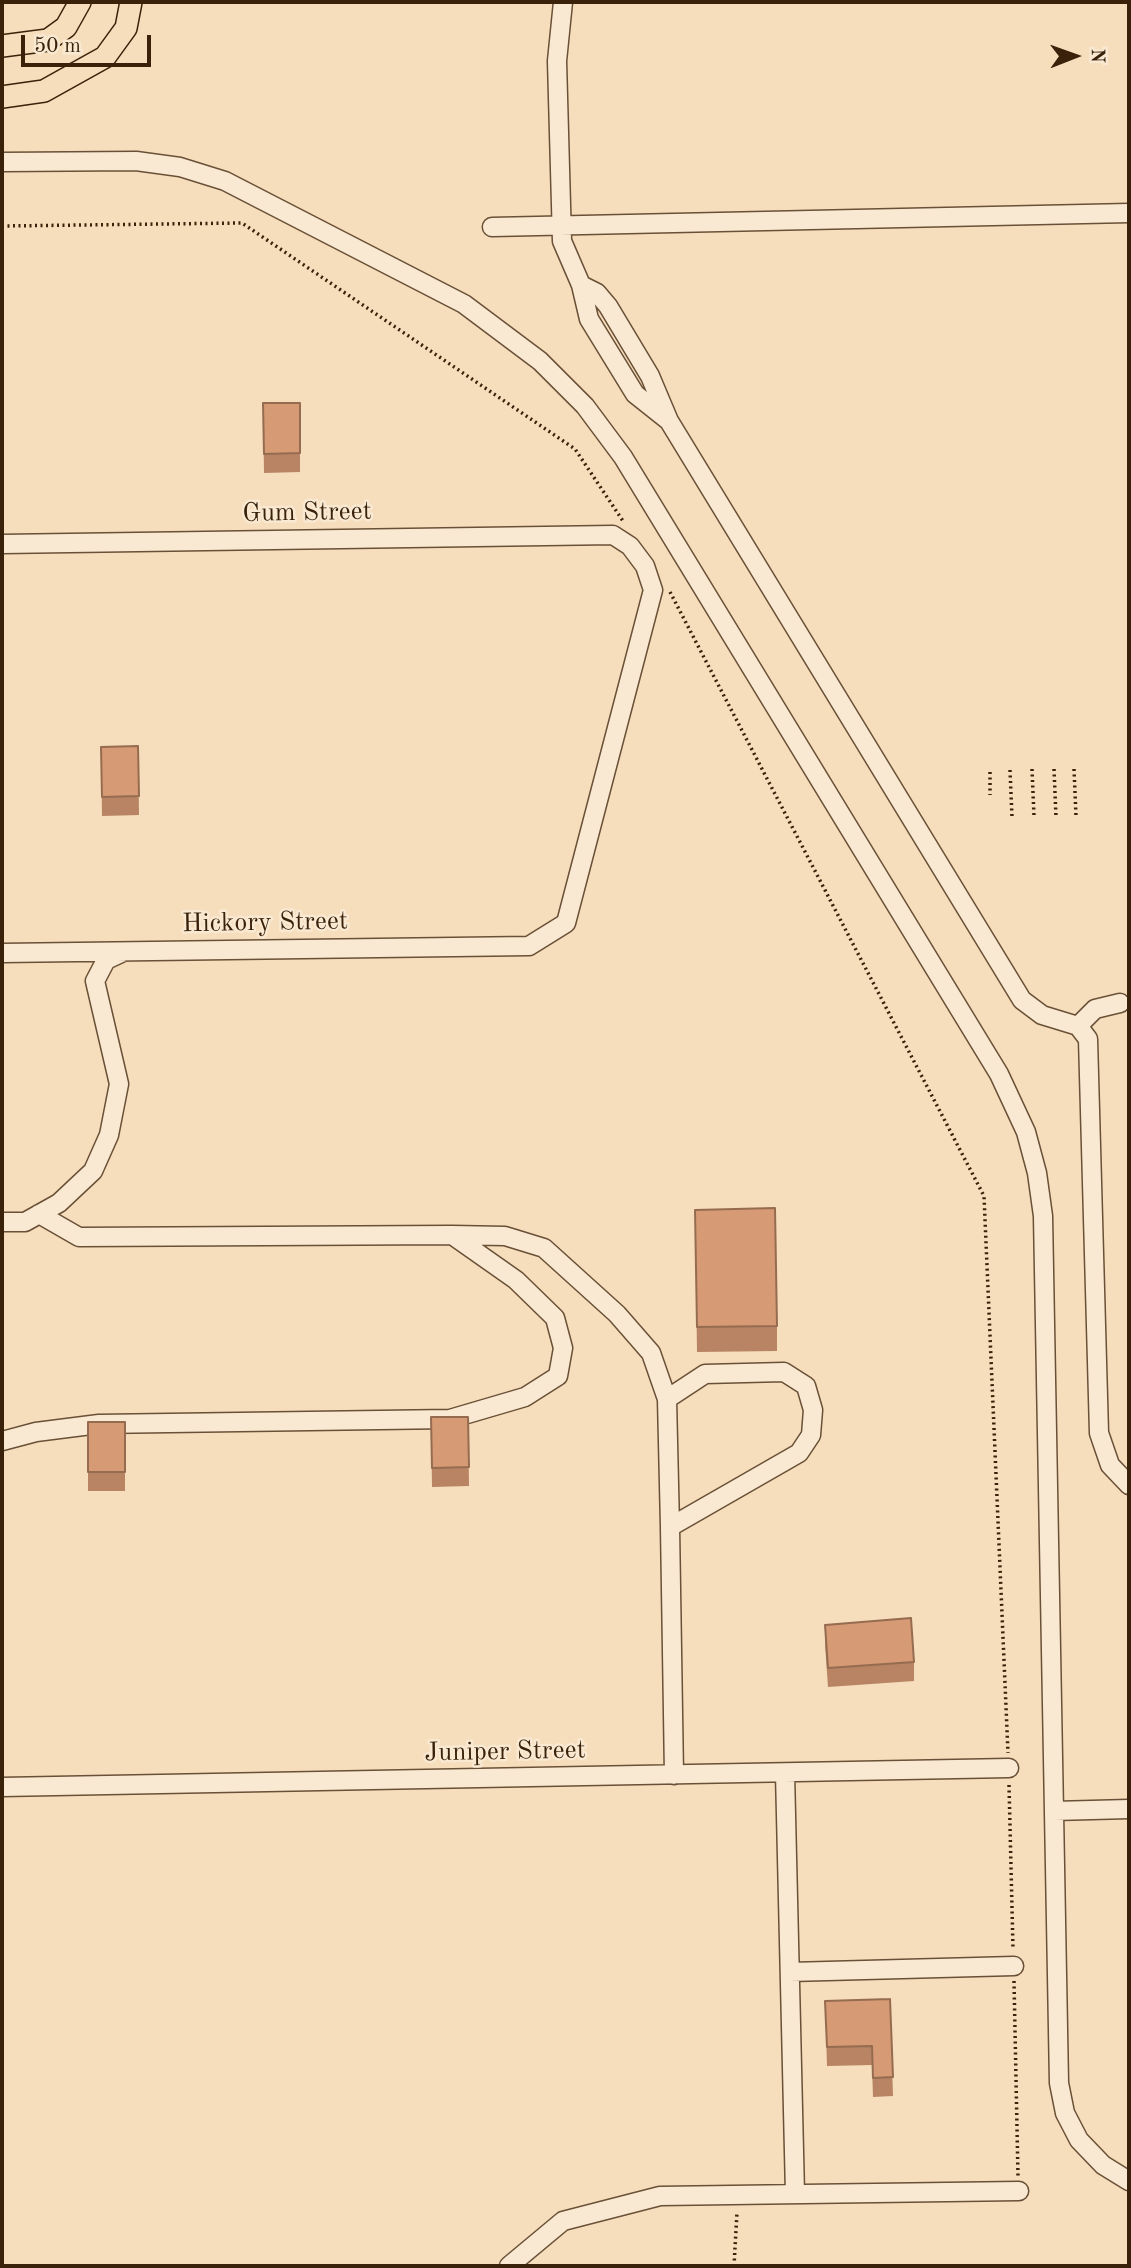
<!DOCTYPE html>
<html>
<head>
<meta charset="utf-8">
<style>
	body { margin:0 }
	#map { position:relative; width:1131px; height:2268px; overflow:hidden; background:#f6ddbb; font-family:"Old Standard TT",serif }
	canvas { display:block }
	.frame { position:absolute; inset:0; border:4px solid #3a2109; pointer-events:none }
	.north { position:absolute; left:1040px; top:21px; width:70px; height:70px; -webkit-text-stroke:5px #f9e9d3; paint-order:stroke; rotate:89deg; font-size:19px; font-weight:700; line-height:28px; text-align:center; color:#3a2109 }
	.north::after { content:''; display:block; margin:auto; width:24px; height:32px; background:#3a2109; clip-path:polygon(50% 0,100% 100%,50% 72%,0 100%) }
	.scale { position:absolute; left:21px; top:35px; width:130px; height:32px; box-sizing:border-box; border:4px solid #3a2109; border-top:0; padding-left:9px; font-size:21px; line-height:24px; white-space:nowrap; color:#3a2109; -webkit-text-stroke:5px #f9e9d3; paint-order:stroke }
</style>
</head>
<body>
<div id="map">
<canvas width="1131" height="2268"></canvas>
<div class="frame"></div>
<div class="north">N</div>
<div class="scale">50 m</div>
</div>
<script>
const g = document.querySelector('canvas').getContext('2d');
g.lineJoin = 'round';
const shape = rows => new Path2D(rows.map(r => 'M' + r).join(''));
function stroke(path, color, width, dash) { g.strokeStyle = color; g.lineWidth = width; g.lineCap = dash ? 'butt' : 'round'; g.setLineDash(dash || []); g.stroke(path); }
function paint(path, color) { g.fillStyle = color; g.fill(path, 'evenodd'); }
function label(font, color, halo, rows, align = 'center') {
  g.font = font + ' "Old Standard TT",serif'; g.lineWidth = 5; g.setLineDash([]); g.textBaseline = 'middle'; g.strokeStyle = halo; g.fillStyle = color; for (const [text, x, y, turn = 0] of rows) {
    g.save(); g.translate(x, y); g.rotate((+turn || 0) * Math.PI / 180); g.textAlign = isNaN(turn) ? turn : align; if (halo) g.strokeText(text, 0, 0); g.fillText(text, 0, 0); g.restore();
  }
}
const path = shape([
	[2,226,242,223,575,449,623,521],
	[670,592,984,1196,1008,1753],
	[1032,769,1034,816],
	[1054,769,1056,817],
	[1074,769,1076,816],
	[1010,770,1012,817],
	[990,772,990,795],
	[1009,1785,1013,1949],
	[1014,1981,1018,2176],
	[734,2266,737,2212]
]);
const minor = shape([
	[563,2,557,61,562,241,581,285,589,319,635,394,669,421],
	[2,162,136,161,180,167,225,181,464,304,540,361,585,406,623,457,999,1074,1026,1132,1037,1173,1043,1216,1059,2083,1065,2113,1079,2140,1103,2165,1129,2181],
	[492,227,1129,213],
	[581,285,597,293,608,306,650,376,669,421,1022,1000,1042,1015,1078,1026,1088,1039,1099,1433,1110,1465,1129,1485],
	[2,544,613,535,630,546,645,566,653,590,566,923,529,946,2,953],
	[1078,1026,1095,1009,1120,1003],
	[2,1222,25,1222,59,1203,93,1171,109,1135,119,1084,95,981,106,960,121,953],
	[452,1235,505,1236,544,1248,617,1314,651,1353,667,1399],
	[2,1441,36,1432,99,1424,450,1419,525,1397,558,1376,563,1348,555,1318,516,1280,452,1235,79,1237,39,1214],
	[670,1527,799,1453,811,1435,813,1410,806,1386,784,1372,705,1374,667,1399,670,1527,674,1775],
	[785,1773,795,2194],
	[2,1787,1009,1768],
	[1054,1811,1129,1809],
	[790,1972,1014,1966],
	[509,2266,563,2221,660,2196,1019,2191]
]);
const major = shape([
	[2,46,48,40,66,27,80,2],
	[2,97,44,91,105,57,126,28,131,2]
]);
const wall = shape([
	[263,403,300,403,300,472,264,473],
	[138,746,139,815,102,816,101,747],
	[695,1210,777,1326,777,1351,697,1352],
	[431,1417,468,1417,469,1486,432,1487],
	[88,1422,125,1422,125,1491,88,1491],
	[825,1625,914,1662,914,1681,828,1687,825,1644],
	[890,1999,893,2096,873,2097,872,2065,827,2066,825,2001]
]);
const building = shape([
	[263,403,300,403,300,453,264,454,263,403],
	[138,746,139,796,102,797,101,747,138,746],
	[775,1208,777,1326,697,1327,695,1210,775,1208],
	[431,1417,468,1417,469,1467,432,1468,431,1417],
	[88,1422,125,1422,125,1472,88,1472,88,1422],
	[911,1618,914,1662,828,1668,825,1625,911,1618],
	[890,1999,893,2077,873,2078,872,2046,827,2047,825,2001,890,1999]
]);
const streetNames = [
	["Gum Street",307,513,-1],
	["Hickory Street",265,923,-1],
	["Juniper Street",505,1752,-1]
];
stroke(minor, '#695036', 21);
stroke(major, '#3a2109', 24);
stroke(path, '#3a2109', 3.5, [2, 3.5]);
stroke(minor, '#f9e9d3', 18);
stroke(major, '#f6ddbb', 21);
paint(wall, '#b88464');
paint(building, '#d69a74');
stroke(building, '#966c51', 2);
label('26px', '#3a2109', '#f9e9d3', streetNames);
</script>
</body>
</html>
